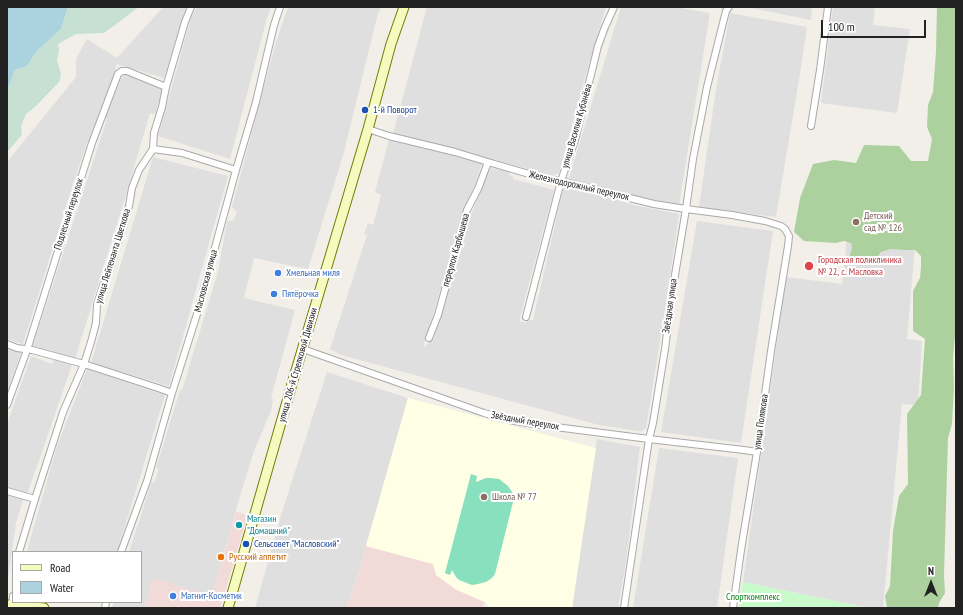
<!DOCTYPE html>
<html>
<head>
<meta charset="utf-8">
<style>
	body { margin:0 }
	#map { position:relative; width:963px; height:615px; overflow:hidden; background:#f2efe9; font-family:"PT Sans Narrow",sans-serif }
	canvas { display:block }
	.frame { position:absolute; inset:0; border:8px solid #222; pointer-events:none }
	.legend { position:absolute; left:12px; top:551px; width:130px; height:52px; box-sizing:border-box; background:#fff; border:1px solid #a7a7a7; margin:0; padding:5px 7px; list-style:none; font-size:12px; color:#222 }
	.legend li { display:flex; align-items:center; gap:8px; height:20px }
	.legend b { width:20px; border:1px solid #a7a7a7 }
	.north { position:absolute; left:911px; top:563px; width:40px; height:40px; -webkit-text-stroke:3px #fff; paint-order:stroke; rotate:0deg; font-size:11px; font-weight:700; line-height:16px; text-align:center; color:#222 }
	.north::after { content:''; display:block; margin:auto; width:14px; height:18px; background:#222; clip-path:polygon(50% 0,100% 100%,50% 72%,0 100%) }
	.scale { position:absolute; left:821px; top:20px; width:105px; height:18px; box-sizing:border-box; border:2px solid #222; border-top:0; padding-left:5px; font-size:12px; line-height:14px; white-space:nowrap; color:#222; -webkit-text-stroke:3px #fff; paint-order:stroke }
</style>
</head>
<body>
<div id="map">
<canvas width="963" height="615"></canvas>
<div class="frame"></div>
<ul class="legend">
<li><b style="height:5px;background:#f7fabf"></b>Road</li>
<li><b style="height:11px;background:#aad3df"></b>Water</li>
</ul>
<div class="north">N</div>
<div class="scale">100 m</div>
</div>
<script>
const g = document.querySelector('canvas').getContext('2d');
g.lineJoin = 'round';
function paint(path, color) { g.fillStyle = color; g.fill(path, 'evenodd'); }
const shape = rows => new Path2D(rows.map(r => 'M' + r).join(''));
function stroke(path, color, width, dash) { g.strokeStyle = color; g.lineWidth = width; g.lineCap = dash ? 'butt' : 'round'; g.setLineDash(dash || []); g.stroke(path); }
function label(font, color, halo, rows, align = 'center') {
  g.font = font + ' "PT Sans Narrow",sans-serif'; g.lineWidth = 4; g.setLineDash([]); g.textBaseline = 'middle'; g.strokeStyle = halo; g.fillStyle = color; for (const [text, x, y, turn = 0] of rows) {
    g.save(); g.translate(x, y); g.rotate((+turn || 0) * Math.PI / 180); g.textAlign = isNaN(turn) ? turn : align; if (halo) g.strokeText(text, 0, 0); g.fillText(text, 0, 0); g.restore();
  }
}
const residential = shape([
	[163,7,186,7,164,78,117,64,115,68,117,69,88,141,71,190,23,344,7,339,7,162,76,77,76,59,87,39,117,58],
	[197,7,271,7,267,18,230,159,158,136,191,18],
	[288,7,381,7,377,17,344,152,308,269,254,258,244,298,295,310,271,398,273,399,271,411,254,451,241,493,212,596,153,579,145,608,112,608,114,602,141,602,141,552,129,552,152,481,154,483,159,469,156,468,180,390,182,390,218,272,227,221,233,221,237,212,232,207,276,42],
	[427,7,606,7,588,67,559,173,552,176,482,156,393,134],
	[621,7,676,7,710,13,679,205,643,198,569,178],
	[746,7,812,7,811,20],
	[833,7,875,7,873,25,910,29,897,113,821,103],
	[730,13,807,27,800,74,776,217,699,207,716,89],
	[126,74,163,89,155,114,150,113,124,201,75,359,32,348,107,119,104,118,122,77],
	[389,140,443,153,482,163,472,193,466,204,423,348,434,338,471,215,488,172,491,168,509,172,509,175,514,177,513,179,554,190,519,321,526,323,527,320,533,320,564,185,588,190,634,205,679,214,665,310,646,428,642,431,637,431,599,425,341,355,330,349,367,235,364,234,368,223,373,225,381,195,375,192],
	[153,157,228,176,169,386,91,363],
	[697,221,773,231,741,443,661,432],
	[847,238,915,246,907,339,922,341,918,405,902,404,883,608,869,608,743,582,786,277,842,284],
	[7,348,21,353,7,393],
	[31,356,52,364,54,358,72,365,41,455,27,494,7,488,7,424],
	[87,369,165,395,119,546,117,552,27,552,30,540,57,446],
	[327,372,408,398,366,546,360,571,346,608,255,608,282,512],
	[597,439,640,447,626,562,618,608,572,608],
	[659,448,738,458,717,608,633,608],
	[7,494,24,498,16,523,7,586]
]);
const commercial = shape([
	[236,512,248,515,220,608,145,608,153,578,212,596],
	[366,546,433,564,455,589,485,602,482,608,346,608,360,572]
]);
const education = shape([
	[408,398,596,448,572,608,490,608,485,602,455,589,436,575,433,564,366,546]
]);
const forest = shape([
	[937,7,956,7,956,289,955,297,956,326,953,357,954,387,952,424,948,438,944,575,945,593,939,603,938,608,887,608,885,596,890,586,893,531,899,496,908,484,907,414,921,395,925,339,913,331,913,291,920,278,921,267,921,256,915,250,905,250,890,249,881,252,873,263,855,264,849,258,852,248,851,243,844,241,836,243,804,241,794,232,800,198,813,164,834,160,856,163,864,145,899,146,911,161,928,161,932,139,927,127,928,105,933,92,936,52]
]);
const wetland = shape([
	[68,7,139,7,104,33,76,34,58,44,59,50,57,60,61,74,59,82,36,106,26,114,21,126,22,135,7,152,7,88,8,88,15,70,27,66,36,52,61,29]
]);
const park = shape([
	[743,582,863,607,863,608,739,608]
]);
const pitch = shape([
	[471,474,477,476,476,482,486,478,491,478,499,479,508,486,512,492,514,498,495,574,492,578,486,582,478,584,472,585,459,580,456,577,452,570,450,575,445,573]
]);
const water = shape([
	[7,7,68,7,61,29,36,52,27,66,15,70,8,88,7,88]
]);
const street = shape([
	[811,126,820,70,828,7],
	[368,129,389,136,455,152,488,162,546,179,561,181,654,204,686,209,732,215,765,221,781,226,785,229,789,236,788,246,771,351,757,452,741,550,733,608],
	[153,149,182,153,236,170],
	[526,317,561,181,575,140,598,46,605,27,614,7],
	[429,338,438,315,467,210,478,189,488,162],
	[7,344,17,348,32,350,84,364,158,388,172,393],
	[303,349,317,354,484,413,509,420,540,425,649,439,744,450,757,452],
	[7,405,27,350,92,143,118,74,122,71,127,71,166,87],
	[7,491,35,499],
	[19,552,35,499,63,412,84,364,91,342,96,323,97,305,103,286,109,272,129,206,132,188,139,170,153,149,154,133,162,107,166,87,185,22,191,7],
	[121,552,147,481,172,393,197,314,236,170,256,102,274,25,280,7],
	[12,605,13,596],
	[105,608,106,602],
	[624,608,649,439,653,423,665,349,672,293,686,209,693,159,707,87,726,11,729,7]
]);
const secondary = shape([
	[7,605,12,605,44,608],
	[228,608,294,377,368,129,391,44,404,7]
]);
const markers = [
	[365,110,4,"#1a4fb4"],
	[856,222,4,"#8d6e63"],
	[809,266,5,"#e0444e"],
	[278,273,4,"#3f7fe0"],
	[274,294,4,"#3f7fe0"],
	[484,497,4,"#8d6e63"],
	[239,525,4,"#0f9aa8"],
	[246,544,4,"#1a4fb4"],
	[221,557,4,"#e8710a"],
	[173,596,4,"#3f7fe0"]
];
const transitNames = [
	["1-й Поворот",373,110],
	["Сельсовет \"Масловский\"",254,544]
];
const streetNames = [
	["улица Василия Кубанёва",577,126,-74],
	["Железнодорожный переулок",579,186,13],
	["Подлесный переулок",69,214,-72],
	["переулок Карбышева",456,250,-74],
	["улица Лейтенанта Цветкова",113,256,-73],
	["Масловская улица",206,281,-75],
	["Звёздная улица",670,306,-82],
	["улица 206-й Стрелковой Дивизии",298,365,-74],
	["Звёздный переулок",525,421,10],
	["улица Полякова",761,422,-82]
];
const educationNames = [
	["Детский",864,216],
	["сад № 126",864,228],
	["Школа № 77",492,497]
];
const healthNames = [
	["Городская поликлиника",818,260],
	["№ 22, с. Масловка",818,272]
];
const shopNames = [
	["Хмельная миля",286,273],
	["Пятёрочка",282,294],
	["Магнит-Косметик",181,596]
];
const cultureNames = [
	["Магазин",247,519],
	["\"Домашний\"",247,531]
];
const foodNames = [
	["Русский аппетит",229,557]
];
const parkNames = [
	["Спорткомплекс",753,597]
];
paint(residential, '#e0dfdf');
paint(commercial, '#f2dad9');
paint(education, '#ffffe5');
paint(forest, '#add19e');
paint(wetland, '#c6e0d4');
paint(park, '#c8facc');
paint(pitch, '#88e0be');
paint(water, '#aad3df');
stroke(street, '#a9a9a9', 8);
stroke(secondary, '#707d05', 11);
stroke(street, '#fff', 6);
stroke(secondary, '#f7fabf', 9);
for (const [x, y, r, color] of markers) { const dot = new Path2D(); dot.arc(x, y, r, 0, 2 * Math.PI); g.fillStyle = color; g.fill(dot); stroke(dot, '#fff', 1.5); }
label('10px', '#164399', '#fff', transitNames, 'left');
label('10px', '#222', '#fff', streetNames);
label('10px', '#785e54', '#fff', educationNames, 'left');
label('10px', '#be3a42', '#fff', healthNames, 'left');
label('10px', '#366cbe', '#fff', shopNames, 'left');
label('10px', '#0d838f', '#fff', cultureNames, 'left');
label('10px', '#c56008', '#fff', foodNames, 'left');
label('10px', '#0c8416', '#fff', parkNames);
</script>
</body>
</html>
